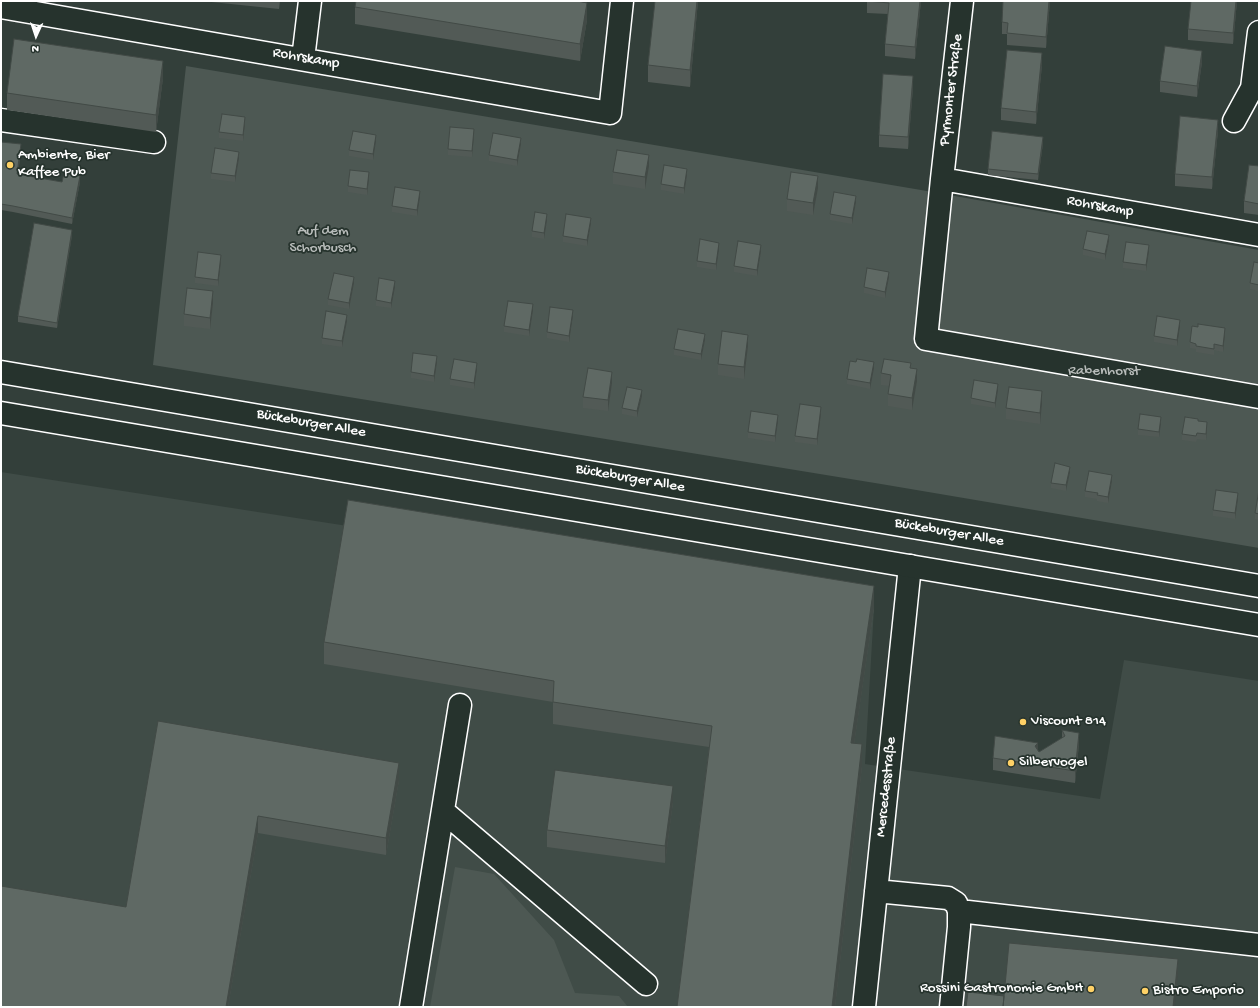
<!DOCTYPE html>
<html>
<head>
<meta charset="utf-8">
<style>
	body { margin:0 }
	#map { position:relative; width:1260px; height:1008px; overflow:hidden; background:#333f3a; font-family:"Gochi Hand",sans-serif }
	canvas { display:block }
	.frame { position:absolute; inset:0; border:2px solid #fff; pointer-events:none }
	.north { position:absolute; left:16px; top:16px; width:40px; height:40px; -webkit-text-stroke:3px #26332d; paint-order:stroke; rotate:183deg; font-size:11px; font-weight:700; line-height:16px; text-align:center; color:#fff }
	.north::after { content:''; display:block; margin:auto; width:14px; height:18px; background:#fff; clip-path:polygon(50% 0,100% 100%,50% 72%,0 100%) }
</style>
</head>
<body>
<div id="map">
<canvas width="1260" height="1008"></canvas>
<div class="frame"></div>
<div class="north">N</div>
</div>
<script>
const g = document.querySelector('canvas').getContext('2d');
g.lineJoin = 'round';
function paint(path, color) { g.fillStyle = color; g.fill(path, 'evenodd'); }
const shape = rows => new Path2D(rows.map(r => 'M' + r).join(''));
function stroke(path, color, width, dash) { g.strokeStyle = color; g.lineWidth = width; g.lineCap = dash ? 'butt' : 'round'; g.setLineDash(dash || []); g.stroke(path); }
function label(font, color, halo, rows, align = 'center') {
  g.font = font + ' "Gochi Hand",sans-serif'; g.lineWidth = 3.5; g.setLineDash([]); g.textBaseline = 'middle'; g.strokeStyle = halo; g.fillStyle = color; for (const [text, x, y, turn = 0] of rows) {
    g.save(); g.translate(x, y); g.rotate((+turn || 0) * Math.PI / 180); g.textAlign = isNaN(turn) ? turn : align; if (halo) g.strokeText(text, 0, 0); g.fillText(text, 0, 0); g.restore();
  }
}
const built = shape([
	[1,472,874,608,865,764,1100,799,1124,660,1259,681,1259,1007,1,1007]
]);
const green = shape([
	[186,66,921,190,1259,250,1259,548,881,484,153,365],
	[455,867,494,874,554,940,575,993,619,996,628,1007,430,1007]
]);
const minor = shape([
	[962,1,942,179,926,339,1259,397],
	[1,7,610,113,622,1],
	[303,59,310,1],
	[1,120,154,142],
	[1234,121,1252,88,1259,32],
	[942,179,1259,235],
	[443,811,646,984],
	[876,891,948,898,956,903,959,911,959,927,951,1007],
	[959,911,1259,945],
	[411,1007,460,705],
	[864,1007,910,566]
]);
const major = shape([
	[1,372,1259,586],
	[1,413,1259,625]
]);
const wall = shape([
	[202,1,280,1,279,9],
	[698,1,690,87,648,82,648,65],
	[867,1,921,1,915,59,885,56,885,44,888,14,867,13],
	[1050,1,1046,48,1007,45,1007,34,1002,34,1002,22],
	[1237,1,1233,44,1188,40,1188,29],
	[355,7,587,20,580,61,355,24],
	[1202,62,1197,97,1160,92,1160,81],
	[1042,65,1036,124,1001,120,1001,108],
	[163,78,156,132,7,110,7,93],
	[913,87,908,149,879,147,879,135],
	[245,123,243,141,219,138,219,132],
	[1218,131,1212,189,1175,186,1175,174],
	[474,135,472,157,448,155,448,149],
	[376,141,373,160,349,156,349,150],
	[1,142,21,150,18,174,62,182,80,182,72,224,13,212,1,210],
	[1043,143,1038,180,988,175,988,169],
	[521,144,517,166,489,161,489,155],
	[239,158,235,182,211,179,211,173],
	[649,166,645,189,613,184,613,172],
	[1259,166,1259,215,1244,213,1244,201],
	[687,175,684,194,661,190,661,184],
	[369,178,367,195,348,192,348,186],
	[818,188,813,215,787,211,787,199],
	[420,197,417,216,392,212,392,206],
	[856,202,852,224,830,220,830,214],
	[547,220,544,239,532,237,532,231],
	[591,223,587,246,563,242,563,236],
	[72,235,57,328,18,322,18,316],
	[1109,241,1105,260,1083,255,1083,249],
	[719,249,716,270,697,267,697,261],
	[761,251,757,276,734,272,734,266],
	[1149,251,1146,271,1123,268,1123,262],
	[221,261,218,286,195,283,195,277],
	[1259,263,1259,291,1250,289,1250,283],
	[889,277,885,298,864,293,864,287],
	[354,283,349,309,328,305,328,299],
	[395,287,391,308,376,306,376,300],
	[213,303,210,329,184,326,184,314],
	[533,310,529,336,504,332,504,326],
	[573,315,569,342,547,338,547,332],
	[347,321,342,347,322,344,322,338],
	[1180,326,1177,346,1154,342,1154,336],
	[1225,334,1223,352,1214,350,1214,355,1196,352,1196,349,1190,348,1190,342],
	[705,340,701,360,674,355,674,349],
	[748,346,744,379,718,375,718,364],
	[437,362,434,382,411,378,411,372],
	[874,368,870,389,847,384,847,379],
	[911,368,917,381,912,410,888,406,888,394,889,386,881,385,881,373],
	[477,369,474,389,450,385,450,379],
	[612,383,608,411,583,408,583,397],
	[998,390,995,408,971,404,971,398],
	[642,396,637,417,622,414,622,408],
	[1042,403,1040,424,1006,419,1006,408],
	[821,413,817,445,795,442,795,436],
	[778,421,775,442,748,438,748,432],
	[1198,421,1207,428,1206,440,1197,439,1196,442,1182,440,1182,434],
	[1161,423,1159,437,1138,435,1138,429],
	[1070,472,1066,491,1051,488,1051,483],
	[1112,481,1108,503,1097,501,1097,499,1085,497,1085,491],
	[1259,490,1259,520,1255,519,1255,513],
	[1238,499,1235,519,1213,516,1213,510],
	[874,608,854,744,862,766,835,1007,677,1007,709,747,553,724,553,702,324,664,324,642],
	[158,721,399,780,386,855,258,833,228,1007,1,1007,126,907],
	[1062,730,1079,744,1075,783,993,770,993,758,1038,750,1039,752,1062,738],
	[673,802,665,863,547,847,547,830]
]);
const shadedWall = shape([
	[697,1,698,1,690,87,690,70],
	[920,1,921,1,915,59,915,47],
	[1049,1,1050,1,1046,48,1046,37],
	[1236,1,1237,1,1233,44,1233,33],
	[587,3,587,20,580,61,580,44],
	[1202,51,1202,62,1197,97,1197,86],
	[1042,53,1042,65,1036,124,1036,112],
	[163,61,163,78,156,132,156,115],
	[913,76,913,87,908,149,908,137],
	[245,117,245,123,243,141,243,135],
	[1218,120,1218,131,1212,189,1212,177],
	[474,129,474,135,472,157,472,151],
	[376,135,376,141,373,160,373,154],
	[1043,137,1043,143,1038,180,1038,174],
	[521,138,521,144,517,166,517,160],
	[21,144,21,150,17,180,17,174],
	[239,152,239,158,235,182,235,176],
	[649,155,649,166,645,189,645,177],
	[687,169,687,175,684,194,684,188],
	[369,172,369,178,367,195,367,189],
	[80,176,80,182,72,224,72,218],
	[818,176,818,188,813,215,813,203],
	[420,191,420,197,417,216,417,210],
	[856,196,856,202,852,224,852,218],
	[547,214,547,220,544,239,544,233],
	[591,218,591,223,587,246,587,240],
	[72,230,72,235,57,328,57,323],
	[1109,235,1109,241,1105,260,1105,254],
	[719,243,719,249,716,270,716,264],
	[761,245,761,251,757,276,757,270],
	[1149,245,1149,251,1146,271,1146,265],
	[221,255,221,261,218,286,218,280],
	[889,272,889,277,885,298,885,292],
	[354,277,354,283,349,309,349,303],
	[395,281,395,287,391,308,391,303],
	[213,291,213,303,210,329,210,318],
	[533,304,533,310,529,336,529,330],
	[573,310,573,315,569,342,569,336],
	[347,315,347,321,342,347,342,341],
	[1180,320,1180,326,1177,346,1177,340],
	[1225,328,1225,334,1223,352,1223,346],
	[705,334,705,340,701,360,701,354],
	[748,335,748,346,744,379,744,367],
	[437,356,437,362,434,382,434,376],
	[874,362,874,368,870,389,870,383],
	[477,363,477,369,474,389,474,383],
	[917,369,917,381,912,410,912,398],
	[612,372,612,383,608,411,608,400],
	[998,384,998,390,995,408,995,403],
	[642,390,642,396,637,417,637,411],
	[1042,391,1042,403,1040,424,1040,413],
	[821,407,821,413,817,445,817,439],
	[778,415,778,421,775,442,775,436],
	[1161,417,1161,423,1159,437,1159,432],
	[1207,422,1207,428,1206,440,1206,434],
	[1070,467,1070,472,1066,491,1066,485],
	[1112,475,1112,481,1108,503,1108,497],
	[1238,493,1238,499,1235,519,1235,513],
	[874,586,874,608,851,765,851,743],
	[1079,733,1079,744,1075,783,1075,771],
	[1038,743,1038,754,1035,746],
	[862,744,862,766,835,1007,832,1007],
	[399,763,399,780,386,855,386,838],
	[673,786,673,802,665,863,665,846],
	[258,816,258,833,228,1007,226,1007],
	[1178,959,1178,976,1175,1007,1173,1007]
]);
const building = shape([
	[356,1,577,1,587,3,580,44,355,7,356,1],
	[655,1,697,1,690,70,648,65,655,1],
	[867,1,920,1,915,47,885,44,889,3,867,1],
	[1003,1,1049,1,1046,37,1007,33,1008,23,1002,22,1003,1],
	[1191,1,1236,1,1233,33,1188,29,1191,1],
	[14,39,163,61,156,115,7,93,14,39],
	[1165,46,1202,51,1197,86,1160,81,1165,46],
	[1007,50,1042,53,1036,112,1001,108,1007,50],
	[883,74,913,76,908,137,879,135,883,74],
	[222,114,245,117,243,135,219,132,222,114],
	[1180,116,1218,120,1212,177,1175,174,1180,116],
	[450,127,474,129,472,151,448,149,450,127],
	[353,131,376,135,373,154,349,150,353,131],
	[992,131,1043,137,1038,174,988,169,992,131],
	[493,133,521,138,517,160,489,155,493,133],
	[1,142,21,144,17,174,62,182,64,173,80,176,72,218,13,206,1,204,1,142],
	[215,148,239,152,235,176,211,173,215,148],
	[617,150,649,155,645,177,613,172,617,150],
	[664,165,687,169,684,188,661,184,664,165],
	[1249,165,1259,166,1259,204,1244,201,1249,165],
	[350,170,369,172,367,189,348,186,350,170],
	[791,172,818,176,813,203,787,199,791,172],
	[395,187,420,191,417,210,392,206,395,187],
	[834,192,856,196,852,218,830,214,834,192],
	[535,212,547,214,544,233,532,231,535,212],
	[566,214,591,218,587,240,563,236,566,214],
	[34,223,72,230,57,323,18,316,34,223],
	[1087,231,1109,235,1105,254,1083,249,1087,231],
	[700,239,719,243,716,264,697,261,700,239],
	[738,241,761,245,757,270,734,266,738,241],
	[1126,242,1149,245,1146,265,1123,262,1126,242],
	[198,252,221,255,218,280,195,277,198,252],
	[1254,262,1259,263,1259,285,1250,283,1254,262],
	[867,268,889,272,885,292,864,287,867,268],
	[334,273,354,277,349,303,328,299,334,273],
	[379,278,395,281,391,303,376,300,379,278],
	[187,288,213,291,210,318,184,314,187,288],
	[508,301,533,304,529,330,504,326,508,301],
	[550,307,573,310,569,336,547,332,550,307],
	[326,311,347,315,342,341,322,338,326,311],
	[1157,316,1180,320,1177,340,1154,336,1157,316],
	[1198,324,1225,328,1223,346,1214,344,1214,349,1196,346,1196,344,1190,342,1192,326,1198,327,1198,324],
	[678,329,705,334,701,354,674,349,678,329],
	[722,331,748,335,744,367,718,364,722,331],
	[413,353,437,356,434,376,411,372,413,353],
	[454,359,477,363,474,383,450,379,454,359],
	[857,359,874,362,870,383,847,379,850,361,856,362,857,359],
	[884,359,911,363,910,368,917,369,912,398,888,394,891,375,881,373,884,359],
	[588,368,612,372,608,400,583,397,588,368],
	[974,380,998,384,995,403,971,398,974,380],
	[627,387,642,390,637,411,622,408,627,387],
	[1009,387,1042,391,1040,413,1006,408,1009,387],
	[800,404,821,407,817,439,795,436,800,404],
	[751,411,778,415,775,436,748,432,751,411],
	[1140,414,1161,417,1159,432,1138,429,1140,414],
	[1185,417,1198,419,1198,421,1207,422,1206,434,1197,433,1196,436,1182,434,1185,417],
	[1055,463,1070,467,1066,485,1051,483,1055,463],
	[1089,471,1112,475,1108,497,1097,495,1098,493,1085,491,1089,471],
	[1216,490,1238,493,1235,513,1213,510,1216,490],
	[1259,490,1259,514,1255,513,1259,490],
	[348,500,874,586,851,743,862,744,832,1007,677,1007,712,726,553,702,554,681,324,642,348,500],
	[158,721,399,763,386,838,258,816,226,1007,1,1007,1,886,126,907,158,721],
	[1062,730,1079,733,1075,771,993,758,995,736,1038,743,1035,746,1039,752,1065,736,1062,730],
	[555,770,673,786,665,846,547,830,555,770],
	[1009,943,1178,959,1173,1007,1003,1007,1009,943],
	[968,992,1004,996,1003,1007,966,1007,968,992]
]);
const markers = [
	[10,165,4,"#ffd166"],
	[1023,722,4,"#ffd166"],
	[1011,763,4,"#ffd166"],
	[1091,989,4,"#ffd166"],
	[1145,991,4,"#ffd166"]
];
const streetNames = [
	["Rohrskamp",306,59,10],
	["Pyrmonter Straße",952,90,-83],
	["Rohrskamp",1100,207,10],
	["Bückeburger Allee",311,424,10],
	["Bückeburger Allee",630,479,10],
	["Bückeburger Allee",949,533,10],
	["Mercedesstraße",887,787,-84]
];
const poiNames = [
	["Ambiente, Bier",18,156],
	["Kaffee Pub",18,173],
	["Viscount 814",1031,722],
	["Silbervogel",1019,763],
	["Rossini Gastronomie GmbH",1083,989,"right"],
	["Bistro Emporio",1153,991]
];
const parkNames = [
	["Auf dem",323,232],
	["Schorbusch",323,249],
	["Rabenhorst",1104,372]
];
paint(built, '#404c47');
paint(green, '#4d5853');
stroke(minor, '#fff', 25);
stroke(major, '#fff', 25);
stroke(minor, '#26332d', 22);
stroke(major, '#26332d', 22);
paint(wall, '#525a56');
paint(shadedWall, '#424a46');
paint(building, '#5f6964');
stroke(building, '#424a46', 1);
for (const [x, y, r, color] of markers) { const dot = new Path2D(); dot.arc(x, y, r, 0, 2 * Math.PI); g.fillStyle = color; g.fill(dot); stroke(dot, '#26332d', 1.5); }
label('15px', '#fff', '#26332d', streetNames);
label('15px', '#fff', '#26332d', poiNames, 'left');
label('15px', '#b8bcba', '#26332d', parkNames);
</script>
</body>
</html>
